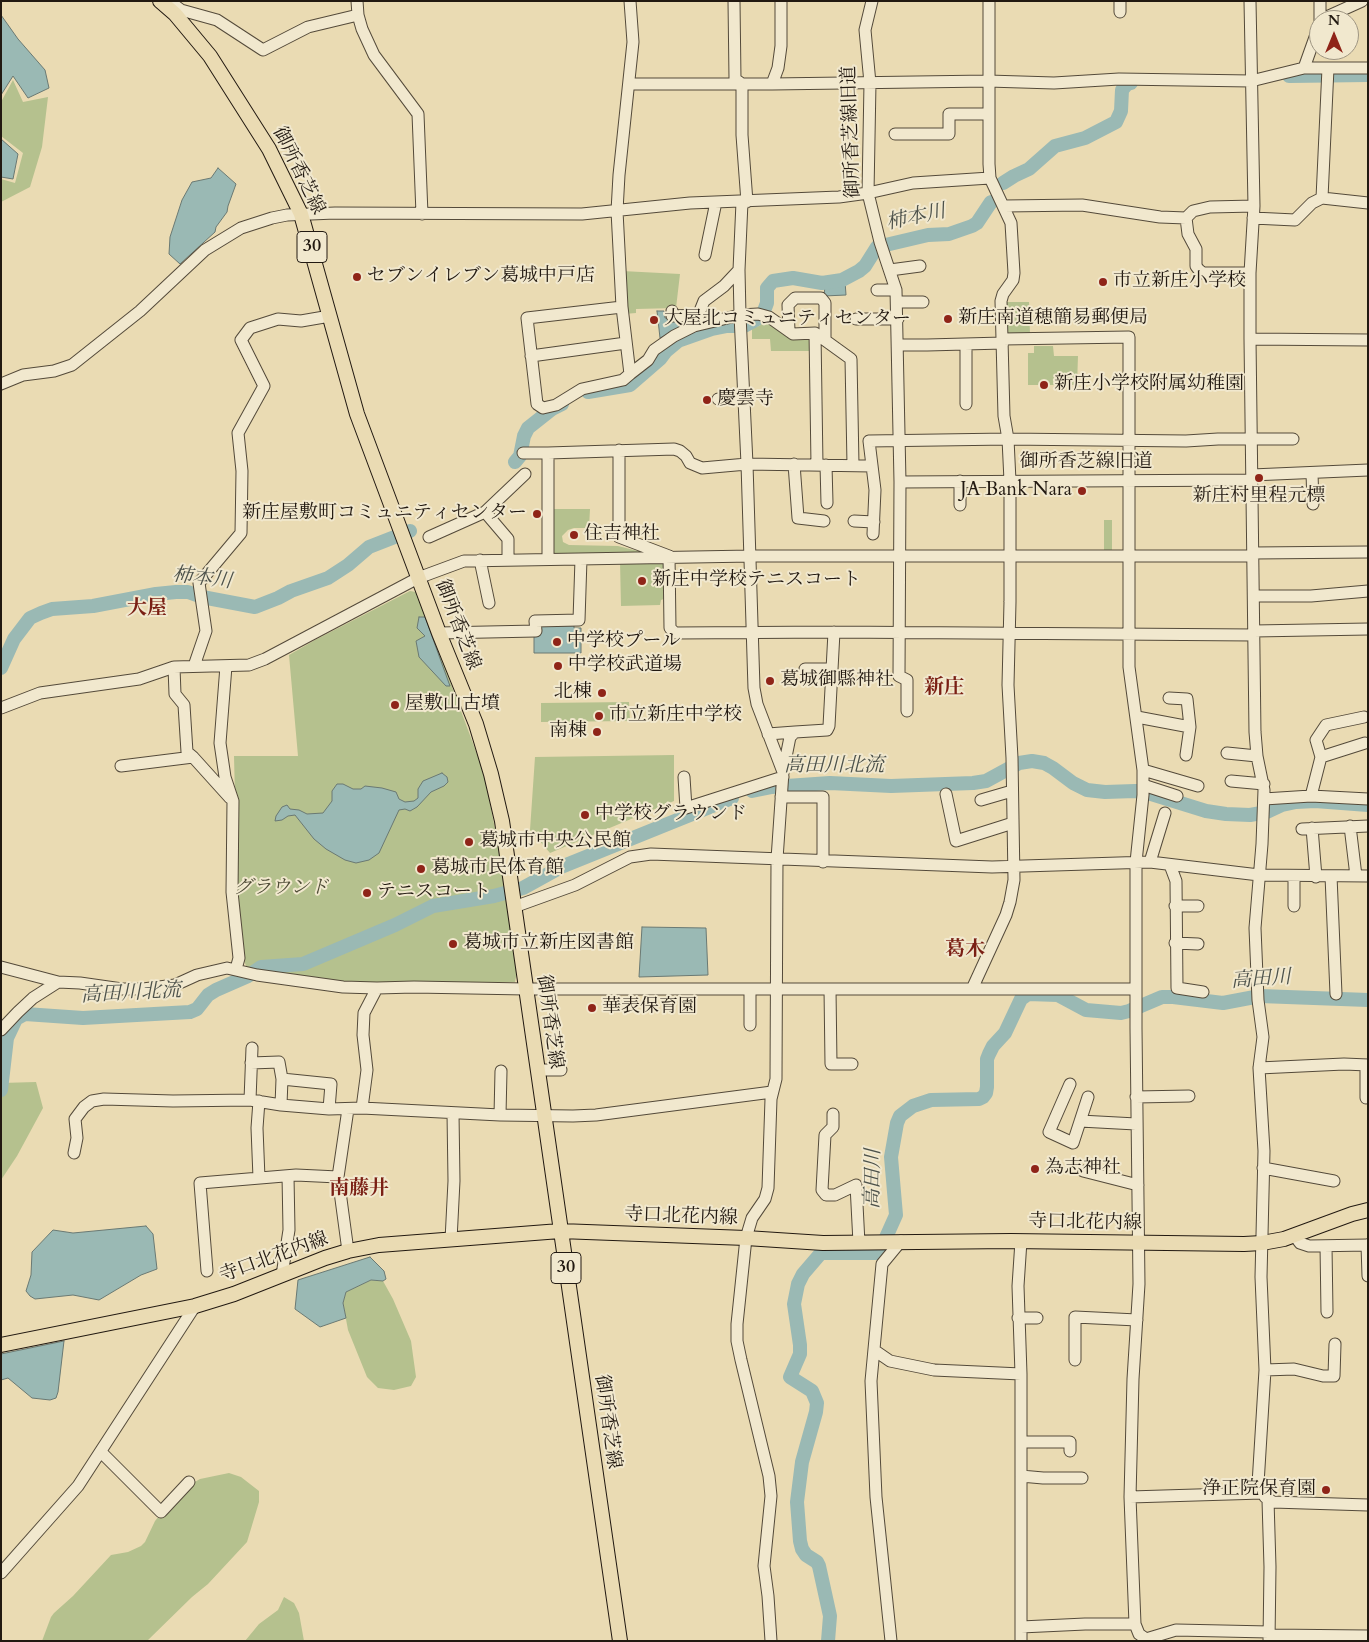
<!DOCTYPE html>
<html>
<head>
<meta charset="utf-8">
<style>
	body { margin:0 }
	#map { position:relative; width:1369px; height:1642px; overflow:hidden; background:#eadbb3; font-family:Cardo,serif }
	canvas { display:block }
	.frame { position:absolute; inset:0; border:2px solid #221911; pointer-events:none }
	.north { position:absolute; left:1309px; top:10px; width:50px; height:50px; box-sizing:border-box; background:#f1e8ce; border:1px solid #9e9582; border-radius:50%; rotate:0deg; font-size:14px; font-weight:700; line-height:20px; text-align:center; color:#221911 }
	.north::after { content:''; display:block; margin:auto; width:18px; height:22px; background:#8f2418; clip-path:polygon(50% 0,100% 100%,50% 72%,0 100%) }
</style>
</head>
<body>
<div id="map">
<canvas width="1369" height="1642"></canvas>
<div class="frame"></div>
<div class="north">N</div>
</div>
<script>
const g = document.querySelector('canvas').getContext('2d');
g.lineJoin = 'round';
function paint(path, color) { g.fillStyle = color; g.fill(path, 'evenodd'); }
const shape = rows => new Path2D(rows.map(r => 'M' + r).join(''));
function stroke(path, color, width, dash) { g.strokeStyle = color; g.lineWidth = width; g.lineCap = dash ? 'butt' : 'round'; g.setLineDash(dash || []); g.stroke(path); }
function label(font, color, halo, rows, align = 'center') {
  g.font = font + ' Cardo,"Noto Serif JP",serif'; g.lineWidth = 4; g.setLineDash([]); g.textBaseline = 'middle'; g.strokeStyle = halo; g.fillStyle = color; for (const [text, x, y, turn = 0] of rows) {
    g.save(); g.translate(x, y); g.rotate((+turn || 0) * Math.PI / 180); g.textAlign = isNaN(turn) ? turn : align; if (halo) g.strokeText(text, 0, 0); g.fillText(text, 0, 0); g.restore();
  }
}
const green = shape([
	[13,80,23,102,48,97,42,147,30,187,1,202,1,179,15,183,23,153,1,136,1,102],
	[622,271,680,274,676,308,636,309,636,313,624,314],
	[1006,302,1029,302,1030,335,1007,334],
	[766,321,807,338,812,342,812,351,771,351,770,339,752,339,752,328,759,326],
	[1034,346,1053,346,1054,356,1078,356,1077,385,1028,385,1028,353,1034,353],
	[544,509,590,509,589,528,574,528,568,530,562,536,563,542,569,545,618,546,646,553,544,557],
	[1104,520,1112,520,1112,554,1104,554],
	[659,560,663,563,664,599,661,600,660,605,621,606,620,561],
	[410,591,416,592,425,614,484,773,496,834,517,972,515,982,336,982,247,968,242,956,238,921,234,756,298,756,289,655,315,640],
	[629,702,630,721,541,722,541,703],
	[674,755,674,801,550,853,530,830,535,757],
	[36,1082,43,1108,17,1156,1,1180,1,1083],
	[371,1280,383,1281,393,1299,411,1341,416,1377,411,1386,394,1390,378,1388,367,1377,348,1330,343,1303,346,1292],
	[229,1473,241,1477,259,1491,259,1502,247,1542,208,1584,192,1597,147,1641,42,1641,51,1617,54,1613,73,1596,111,1555,128,1552,141,1546,145,1542,155,1521,179,1491,200,1479],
	[284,1597,294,1603,299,1613,304,1641,245,1641,259,1624,278,1610]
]);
const water = shape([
	[1,15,18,39,45,70,49,88,28,98,13,76,1,95,1,15],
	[1,139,18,154,13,179,1,177,1,139],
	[218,168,236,184,228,206,227,212,216,227,215,232,180,264,169,254,170,237,182,200,192,182,211,178,218,168],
	[845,281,846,295,824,296,825,286,845,281],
	[657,311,664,311,665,318,690,317,690,324,660,338,657,311],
	[419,617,425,617,450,686,446,686,419,657,416,641,425,636,417,628,419,617],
	[538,622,574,622,574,628,581,628,581,653,534,653,534,636,538,622],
	[442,773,447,777,448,782,444,786,431,792,417,807,410,811,405,809,399,810,379,853,369,860,356,863,345,860,326,849,314,839,295,815,288,816,282,820,275,821,276,816,282,807,287,805,290,809,299,810,307,814,323,813,332,801,332,791,337,784,343,784,353,789,361,789,365,786,382,788,396,792,399,799,405,802,414,801,418,798,418,789,423,781,442,773],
	[642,927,706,928,708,975,639,977,642,927],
	[146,1226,153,1234,157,1269,141,1275,99,1300,73,1295,35,1299,30,1296,26,1291,31,1275,32,1252,53,1230,73,1233,146,1226],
	[370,1257,384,1271,386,1279,383,1281,371,1280,346,1292,343,1303,346,1318,320,1327,295,1309,298,1280,370,1257],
	[64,1341,58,1392,56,1398,50,1400,32,1398,8,1378,1,1380,1,1354,64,1341]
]);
const river = shape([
	[1289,76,1368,75],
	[1003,183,1014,176,1029,169,1055,146,1085,138,1116,122,1121,111,1122,90,1127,84,1131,83],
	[588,392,630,385,660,359,666,351,678,341,712,329,727,326,744,326,757,319,764,311,767,303,767,288,773,281,793,278,822,283,842,280,859,271,865,266,877,247,928,235,949,234,972,226,977,223,991,202],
	[515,462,520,456,524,436,528,428,552,409,562,404],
	[1,668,14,639,30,618,41,613,52,609,93,606,156,594,176,592,188,592,202,597,255,607,278,598,291,591,328,578,348,565,369,547,410,531],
	[752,791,772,787,830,783,891,786,973,783,986,781,1019,763,1032,761,1044,763,1053,768,1073,783,1087,790,1105,792,1135,791,1148,793,1206,811,1226,814,1250,815,1267,812,1282,805,1296,802,1315,801,1368,805],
	[1,1090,7,1038,16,1019,25,1014,83,1018,190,1012,197,1009,208,995,216,990,248,976,261,967,303,964,395,925,433,906,494,896,523,888,561,867,732,798],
	[828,1641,830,1616,819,1566,817,1562,806,1555,802,1549,800,1541,797,1502,802,1462,816,1412,817,1403,812,1391,790,1377,800,1354,800,1345,794,1304,798,1284,803,1274,821,1253,879,1253,896,1215,891,1157,897,1123,900,1116,913,1106,931,1100,979,1099,983,1097,986,1093,987,1087,987,1059,989,1054,993,1046,1005,1033,1021,999,1028,994,1058,995,1086,1010,1121,1013,1129,1011,1162,997,1173,997,1223,1003,1260,996,1368,1000]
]);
const minor = shape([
	[169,1,181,10,217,20,263,50,308,27,358,15],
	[357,1,358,15,362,29,374,55,418,114,422,214],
	[630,1,633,42,619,175,617,211,622,307,630,374,648,360,654,350,674,336,694,326,740,315,758,314,769,317,793,334,815,333,851,359,853,465],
	[734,1,735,79,742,84,742,135,747,202],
	[872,1,865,30,870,83,868,193,880,242,896,290,900,482,899,676,907,680,907,711],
	[1120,1,1120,12],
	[1250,1,1254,206,1250,273,1250,339,1255,732,1257,756,1264,790,1262,844,1255,928,1258,1000,1263,1037,1259,1068,1264,1151,1261,1277,1265,1370,1258,1484,1265,1497,1273,1502,1368,1505],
	[1320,1,1320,20],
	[1320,20,1362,1],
	[1304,68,1319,26],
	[629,84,772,84,988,81,1054,83,1119,79,1251,81,1304,68,1368,68],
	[772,84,778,68,781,46,781,1],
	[895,134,949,134,949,114,989,114],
	[1322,198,1328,68],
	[742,202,739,270,740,315,747,464,754,688,757,704,783,772,777,859,776,1079,771,1099,768,1188,765,1199,752,1218,746,1238,737,1324,737,1341,741,1360,769,1476,771,1496,764,1566,768,1596,771,1641],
	[1004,206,1082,205,1160,217,1186,218,1188,234,1196,249,1196,266,1199,270,1203,273,1250,273],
	[1186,218,1193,211,1210,207,1254,206],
	[1253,218,1295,220,1312,203,1322,198,1368,203],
	[705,255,716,202],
	[890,270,920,266],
	[877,290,896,290],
	[897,302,923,302],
	[622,307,527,318,537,404,543,408,556,405,582,389,623,380,630,374],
	[672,311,672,316,699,315],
	[856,319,898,319],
	[694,326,704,301,724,286,739,270],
	[789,331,788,305,795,298,821,298,825,303,825,340],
	[815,333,817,465],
	[1003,339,1129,337,1129,667,1143,770,1143,795,1136,862,1136,1028,1139,1284,1133,1379,1130,1497,1135,1624,1139,1634,1149,1641],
	[1250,339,1368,340],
	[966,344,966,404],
	[898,345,927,345,1003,343],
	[531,356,626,343],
	[1,384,23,375,54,371,72,365,140,311,205,250,241,228,272,218,287,215,335,213,582,214,690,203,839,197,868,193,913,183,990,178],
	[718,399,744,399],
	[619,450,619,537,669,556,670,628,675,633,834,632,1254,635],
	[523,453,548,453],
	[794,464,798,518,824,521],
	[826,465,827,503],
	[1312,473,1313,504],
	[1252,475,1368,470],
	[960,481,960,505],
	[900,482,1252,480],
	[485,512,508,539,508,559],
	[854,521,874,522],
	[873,534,875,490,869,441,1008,439,1186,441,1218,439,1293,439],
	[429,537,485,512,525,474],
	[1253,553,1368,552],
	[548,559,548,453,674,449,680,451,686,456,690,463,702,468,747,464,872,466],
	[480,560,489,603],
	[1254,596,1311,596,1368,591],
	[1254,631,1368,629],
	[439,633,536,631,535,621,579,620,581,559],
	[194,666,206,631,199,583,241,533,242,471,238,433,264,386,241,340,250,328,278,319,301,321,330,316],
	[226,666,220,743,225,777,233,801,232,892,239,958,236,969],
	[174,667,175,694,184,705,187,752,193,757,230,798],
	[805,669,832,669],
	[1169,698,1187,699,1190,727],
	[1,708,40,693,139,679,174,667,249,665,265,659,418,578,464,561,751,556,1253,556],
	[1137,717,1190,727,1186,755],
	[768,734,795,732],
	[1227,753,1257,756],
	[1321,757,1365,743],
	[121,766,193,757],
	[1143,770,1198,786],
	[783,772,790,737,795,732,827,730,829,726,834,632],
	[684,777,686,808,783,777],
	[1231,781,1264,784],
	[1143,785,1177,796],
	[946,794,956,841,1013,823],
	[1311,796,1321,757,1316,740,1326,725,1364,717],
	[781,797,823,797,823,862],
	[1264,799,1311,796,1368,799],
	[981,800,1012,791],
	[1350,826,1356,876],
	[1312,828,1316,877],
	[1302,829,1368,826],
	[1150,862,1165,813],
	[1170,865,1176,881,1177,988,1203,992],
	[1294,876,1294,906],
	[1331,876,1336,994],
	[1175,906,1198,906],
	[514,907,575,885,630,857,651,854,992,867,1150,862,1259,875,1368,876],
	[1175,943,1198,944],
	[1,967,58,982,80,983,122,989,143,989,175,985,197,975,227,968,257,975,343,987,377,988,414,987,526,989,1136,989],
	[830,989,831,1064,852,1064],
	[972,989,1006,915,1010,902,1014,880,1012,758,1008,685,1010,602,1010,481,1008,439,1004,416,1001,301,1003,294,1013,280,1014,273,1011,223,990,178,989,164,989,1],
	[750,1025,750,989],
	[1,1030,18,1012,33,998,58,982],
	[251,1063,279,1062,282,1079,281,1105],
	[1366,1065,1366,1098],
	[1259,1068,1344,1064,1368,1065],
	[537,1070,561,1070],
	[282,1079,331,1084,329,1109],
	[1070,1084,1049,1132,1073,1143,1088,1097],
	[1136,1097,1189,1096],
	[250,1100,252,1048],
	[259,1101,257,1128,259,1178],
	[362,1108,367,1070,363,1035,364,1013,377,988],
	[833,1114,833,1127,825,1135,822,1190,826,1195,835,1195,856,1185,859,1243],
	[500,1115,501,1071],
	[1080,1121,1136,1124],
	[74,1153,77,1138,75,1119,84,1107,92,1101,104,1099,173,1101,250,1100,281,1105,329,1109,362,1108,500,1115,573,1116,596,1115,772,1092],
	[1263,1168,1334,1181],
	[1083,1171,1138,1185],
	[1294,1235,1300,1243,1309,1246,1368,1245],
	[451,1240,454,1181,453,1113],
	[1021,1241,1018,1286,1021,1374,1021,1641],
	[1367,1245,1368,1276],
	[1326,1246,1327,1312],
	[348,1251,338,1177,348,1109],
	[207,1271,200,1183,296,1175,338,1177],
	[282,1275,289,1230,288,1176],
	[1018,1318,1037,1318],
	[874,1350,890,1361,934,1370,1021,1374],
	[1075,1360,1075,1317,1137,1320],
	[1265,1370,1294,1369,1323,1376,1334,1376,1335,1344],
	[1021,1442,1070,1442,1070,1451],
	[101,1452,161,1512,189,1482],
	[1021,1476,1043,1478,1082,1478],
	[1130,1497,1262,1493],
	[1268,1500,1270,1567,1269,1641],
	[1,1573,78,1486,195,1306],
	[1021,1627,1085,1624,1135,1624],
	[1269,1635,1368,1636],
	[1146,1639,1176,1630,1269,1632],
	[891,1641,876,1497,871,1381,882,1264,901,1241]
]);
const major = shape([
	[160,1,175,14,210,56,269,149,301,214,357,414,439,633,476,724,491,774,502,821,620,1641],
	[1,1345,195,1306,234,1294,325,1258,348,1251,379,1245,560,1231,746,1238,823,1243,1011,1241,1244,1244,1262,1243,1284,1239,1352,1214,1368,1210]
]);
const markers = [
	[357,277,5,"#8f2418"],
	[1103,282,5,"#8f2418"],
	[948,319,5,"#8f2418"],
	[654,320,5,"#8f2418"],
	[1044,385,5,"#8f2418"],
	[707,400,5,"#8f2418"],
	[1259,478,5,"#8f2418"],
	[1082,491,5,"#8f2418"],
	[537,514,5,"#8f2418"],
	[574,535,5,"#8f2418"],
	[642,581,5,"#8f2418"],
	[557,642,5,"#8f2418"],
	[558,666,5,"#8f2418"],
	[770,681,5,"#8f2418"],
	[602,693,5,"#8f2418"],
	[395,705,5,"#8f2418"],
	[599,716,5,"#8f2418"],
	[597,732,5,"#8f2418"],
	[585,815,5,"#8f2418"],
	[469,842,5,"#8f2418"],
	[421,869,5,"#8f2418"],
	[367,893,5,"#8f2418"],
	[453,944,5,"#8f2418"],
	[592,1008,5,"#8f2418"],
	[1035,1169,5,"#8f2418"],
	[1326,1490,5,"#8f2418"]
];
const shields = [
	[312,247,30],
	[566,1268,30]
];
const shieldNames = [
	["30",312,247],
	["30",566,1268]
];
const streetNames = [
	["御所香芝線旧道",852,132,-92],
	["御所香芝線",298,171,64],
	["御所香芝線旧道",1086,463],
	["御所香芝線",457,625,69],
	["御所香芝線",549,1022,82],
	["寺口北花内線",681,1217,2],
	["寺口北花内線",1085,1223,1],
	["寺口北花内線",274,1258,-20],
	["御所香芝線",607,1422,82]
];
const poiNames = [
	["セブンイレブン葛城中戸店",367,277],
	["市立新庄小学校",1113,282],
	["新庄南道穂簡易郵便局",958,319],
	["大屋北コミュニティセンター",664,320],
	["新庄小学校附属幼稚園",1054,385],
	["慶雲寺",717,400],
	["JA Bank Nara",1072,491,"right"],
	["新庄村里程元標",1259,497,"center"],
	["新庄屋敷町コミュニティセンター",527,514,"right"],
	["住吉神社",584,535],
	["新庄中学校テニスコート",652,581],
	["中学校プール",567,642],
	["中学校武道場",568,666],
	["葛城御縣神社",780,681],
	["北棟",592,693,"right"],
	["屋敷山古墳",405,705],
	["市立新庄中学校",609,716],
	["南棟",587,732,"right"],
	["中学校グラウンド",595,815],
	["葛城市中央公民館",479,842],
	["葛城市民体育館",431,869],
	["テニスコート",377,893],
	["葛城市立新庄図書館",463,944],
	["華表保育園",602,1008],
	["為志神社",1045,1169],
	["浄正院保育園",1316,1490,"right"]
];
const parkNames = [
	["グラウンド",281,889]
];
const waterNames = [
	["柿本川",916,218,-12],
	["柿本川",202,579,7],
	["高田川北流",834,766],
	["高田川",1261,980,-4],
	["高田川北流",131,994,-3],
	["高田川",874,1179,-89]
];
const neighbourhoodNames = [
	["大屋",147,609],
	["新庄",944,688],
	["葛木",965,950],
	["南藤井",359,1189]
];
paint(green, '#b5c18e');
paint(water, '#9ab9b4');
stroke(water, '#6a7973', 1);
stroke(river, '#9ab9b4', 14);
stroke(minor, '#544a3a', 13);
stroke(major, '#221911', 16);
stroke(minor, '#f1e8ce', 11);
stroke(major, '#eadbb3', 14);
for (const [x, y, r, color] of markers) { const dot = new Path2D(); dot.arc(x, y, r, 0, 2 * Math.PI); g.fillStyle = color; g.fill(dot); stroke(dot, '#f1e8ce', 2); }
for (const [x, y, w] of shields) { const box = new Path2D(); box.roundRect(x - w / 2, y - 15.5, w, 31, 4); g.fillStyle = '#f1e8ce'; g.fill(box); stroke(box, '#221911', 1); }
label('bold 18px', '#221911', null, shieldNames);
label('19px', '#221911', '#f1e8ce', streetNames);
label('19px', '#221911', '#f1e8ce', poiNames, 'left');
label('italic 19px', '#4e4b36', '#f1e8ce', parkNames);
label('italic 20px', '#4c514a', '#f1e8ce', waterNames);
label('bold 20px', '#7a1f14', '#f1e8ce', neighbourhoodNames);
</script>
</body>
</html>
